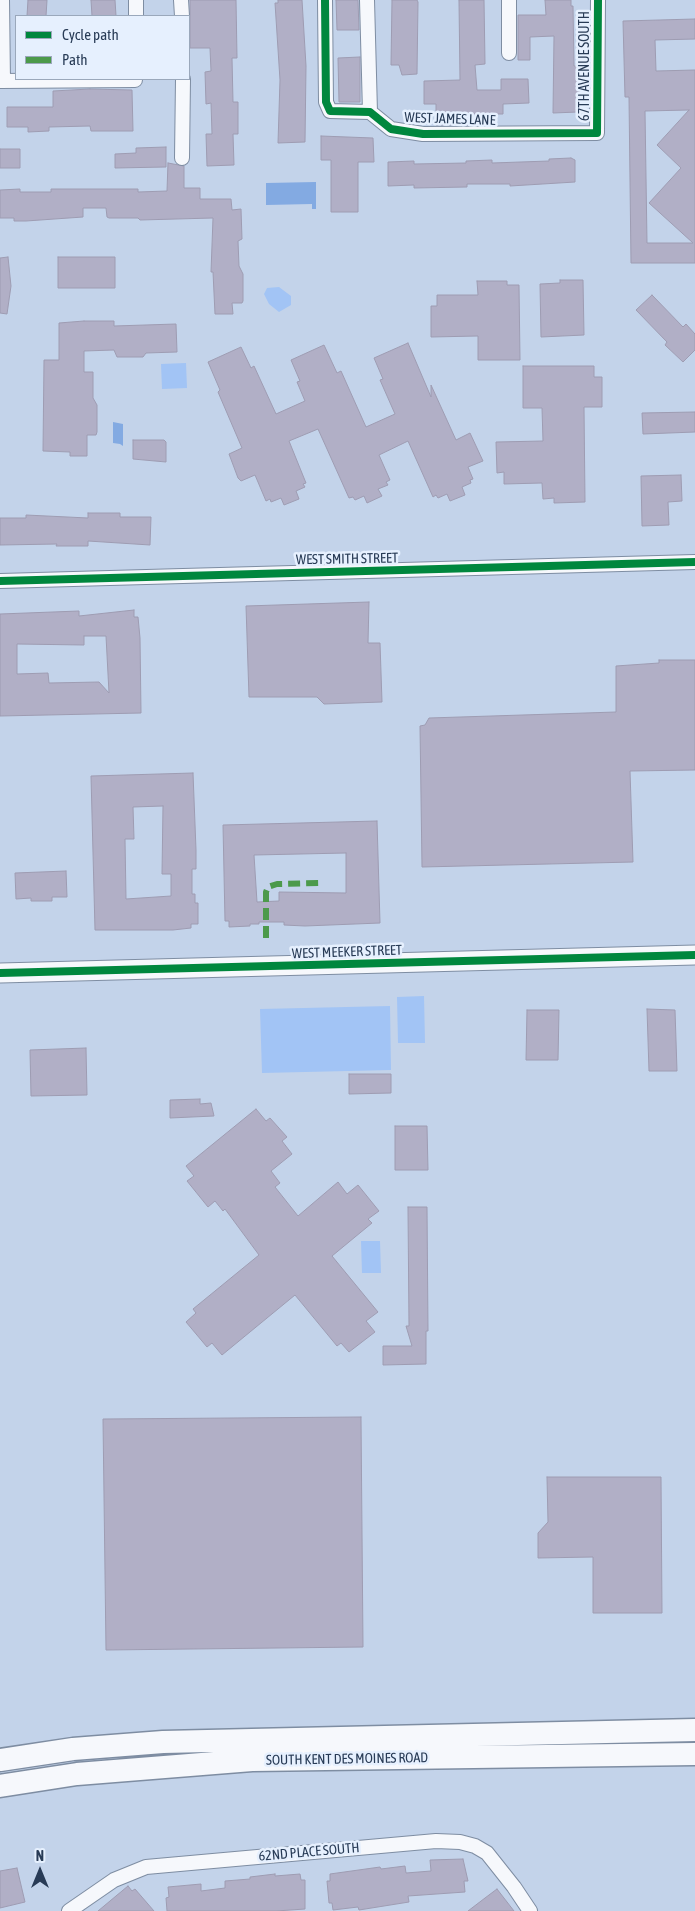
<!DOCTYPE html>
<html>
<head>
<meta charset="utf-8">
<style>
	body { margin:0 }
	#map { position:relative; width:695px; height:1911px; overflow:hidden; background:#c3d3ea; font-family:"Asap Condensed",sans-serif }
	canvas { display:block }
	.legend { position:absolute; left:15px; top:15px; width:175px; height:65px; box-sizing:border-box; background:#e6f0fe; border:1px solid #9aa8bb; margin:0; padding:6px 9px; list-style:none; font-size:15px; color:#283b56 }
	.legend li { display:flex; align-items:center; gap:10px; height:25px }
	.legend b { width:25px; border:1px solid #9aa8bb }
	.north { position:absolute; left:15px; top:1846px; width:50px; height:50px; -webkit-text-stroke:4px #e6f0fe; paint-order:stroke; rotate:0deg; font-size:14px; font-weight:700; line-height:20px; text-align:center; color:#283b56 }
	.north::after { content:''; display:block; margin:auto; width:18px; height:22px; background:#283b56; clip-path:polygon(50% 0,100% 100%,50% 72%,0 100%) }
</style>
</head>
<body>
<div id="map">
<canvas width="695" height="1911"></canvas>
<ul class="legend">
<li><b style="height:6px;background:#00873e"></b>Cycle path</li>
<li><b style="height:6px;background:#4c9a4b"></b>Path</li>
</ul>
<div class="north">N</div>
</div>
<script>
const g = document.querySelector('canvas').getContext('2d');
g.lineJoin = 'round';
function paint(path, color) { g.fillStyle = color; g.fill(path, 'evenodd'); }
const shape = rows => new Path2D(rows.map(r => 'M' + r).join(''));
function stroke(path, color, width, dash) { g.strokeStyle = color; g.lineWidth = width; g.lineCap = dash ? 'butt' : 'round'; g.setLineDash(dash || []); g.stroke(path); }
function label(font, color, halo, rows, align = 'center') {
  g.font = font + ' "Asap Condensed",sans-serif'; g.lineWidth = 5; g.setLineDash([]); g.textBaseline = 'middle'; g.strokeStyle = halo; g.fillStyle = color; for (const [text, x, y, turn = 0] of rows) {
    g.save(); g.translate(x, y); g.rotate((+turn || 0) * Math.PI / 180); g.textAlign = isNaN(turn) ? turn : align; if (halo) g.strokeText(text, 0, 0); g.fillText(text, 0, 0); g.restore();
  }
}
const green = shape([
	[279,287,291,296,291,305,279,312,269,304,264,294,267,288],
	[186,363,187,388,162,389,161,364],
	[424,996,425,1043,398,1043,397,997],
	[390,1006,391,1070,262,1073,260,1009],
	[361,1241,380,1241,381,1273,362,1273]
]);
const water = shape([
	[316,182,316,209,312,209,312,204,266,205,266,183],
	[113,422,123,424,123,446,120,444,113,443]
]);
const building = shape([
	[28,0,47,0,46,16,27,16,28,0],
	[91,0,115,0,116,16,92,16,91,0],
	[190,0,236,0,237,58,232,58,233,102,238,102,238,134,233,134,234,165,207,166,206,134,212,134,211,103,206,104,205,72,211,71,210,48,190,48,190,0],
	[278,0,302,0,306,66,305,142,278,143,280,80,275,3,278,3,278,0],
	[336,0,358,0,359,30,337,30,336,0],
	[392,0,417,0,418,2,417,74,402,75,399,65,391,65,392,0],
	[459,0,484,0,485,64,475,65,477,90,501,90,501,79,528,79,529,103,503,104,503,114,472,114,472,125,436,125,436,104,424,104,424,81,460,80,459,0],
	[545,0,571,0,571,6,573,6,574,66,589,66,588,101,577,101,578,112,553,113,554,36,530,37,530,60,518,60,518,15,546,15,545,0],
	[695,19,695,39,655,40,656,71,695,70,695,263,631,263,629,97,625,97,623,21,695,19],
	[689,110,657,145,681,168,649,203,693,243,647,243,645,111,689,110],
	[360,57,360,102,339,102,338,58,360,57],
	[90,89,132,90,133,131,91,131,90,126,49,127,49,131,28,132,28,127,7,127,7,107,53,107,53,91,90,89],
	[321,136,373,138,374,162,358,162,358,212,331,212,331,160,321,160,321,136],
	[166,147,166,167,115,168,115,154,136,153,136,148,166,147],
	[0,149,20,149,20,168,0,168,0,149],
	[571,158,575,160,575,182,510,186,510,184,467,184,467,187,414,188,414,185,388,186,388,162,414,161,414,164,466,163,466,161,492,160,492,163,549,161,549,159,571,158],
	[168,163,184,166,184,188,200,188,200,199,231,199,232,210,241,209,242,239,238,241,239,266,243,274,243,301,242,303,232,303,233,314,215,314,213,272,211,272,213,218,140,220,138,218,109,218,107,217,106,208,83,208,83,217,26,221,14,221,14,218,0,218,0,190,20,189,20,192,51,192,51,189,138,189,138,192,167,191,168,163],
	[8,257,11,286,7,314,0,313,0,258,8,257],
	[58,257,115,257,115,288,58,288,58,257],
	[560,280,583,280,584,335,541,337,540,284,560,283,560,280],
	[477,281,507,281,507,285,519,285,520,360,478,360,478,336,431,337,431,306,437,306,437,295,478,295,477,281],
	[652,295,683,327,686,324,695,334,695,350,683,362,665,345,667,342,636,310,652,295],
	[84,321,114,321,114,326,176,324,177,352,146,353,143,357,117,357,114,350,84,351,84,372,93,372,93,398,97,405,97,432,96,435,87,435,87,456,70,456,70,452,43,451,44,360,59,360,59,323,84,321],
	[408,343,431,397,431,385,456,440,470,433,483,461,468,467,473,479,470,480,471,483,462,487,465,495,450,501,447,494,438,498,436,495,433,497,408,441,379,455,390,480,386,482,388,485,378,489,382,496,367,503,364,496,355,500,353,497,349,498,318,429,289,441,306,483,303,484,305,487,296,491,299,499,284,505,281,498,271,502,270,499,266,501,255,475,241,481,238,478,229,454,242,448,218,392,220,390,208,362,241,347,251,368,254,366,276,414,305,401,297,382,300,381,291,360,324,345,337,373,341,371,366,427,395,414,380,380,383,379,374,358,408,343],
	[523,366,594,366,594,377,602,377,602,407,584,407,585,502,554,503,554,498,543,499,542,483,504,484,504,472,497,473,496,442,543,441,542,408,523,408,523,366],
	[695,412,695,432,643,434,642,413,695,412],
	[133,440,164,440,166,442,166,462,133,459,133,440],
	[681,475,682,501,668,502,669,525,642,526,641,476,681,475],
	[88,513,120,513,120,517,151,517,150,545,88,541,88,546,56,546,57,544,0,545,0,518,26,518,26,515,88,518,88,513],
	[369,602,368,643,380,643,382,702,324,704,317,697,249,697,246,606,369,602],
	[134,610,134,617,138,617,140,638,141,713,0,716,0,614,79,611,79,616,134,610],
	[84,636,106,636,109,693,99,682,49,683,48,673,17,674,17,644,84,645,84,636],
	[659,660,695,660,695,770,630,771,633,862,422,867,420,726,425,725,429,718,616,712,616,666,659,663,659,660],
	[193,773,196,850,196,869,192,869,192,894,195,894,195,903,198,903,198,924,191,924,191,928,173,930,95,930,91,776,193,773],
	[163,806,162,874,171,874,171,896,126,899,125,839,134,839,133,807,163,806],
	[377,821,380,923,305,926,284,925,284,922,259,922,259,924,250,924,250,926,229,927,229,921,225,921,223,825,377,821],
	[346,853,346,893,279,892,279,901,257,902,254,855,346,853],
	[66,871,67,897,52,897,52,901,31,901,31,898,16,899,15,873,66,871],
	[647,1009,675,1010,677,1071,649,1071,647,1009],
	[527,1010,559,1010,558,1060,526,1060,527,1010],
	[86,1048,87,1095,31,1096,30,1050,86,1048],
	[349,1074,391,1074,391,1093,349,1094,349,1074],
	[200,1099,200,1104,211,1103,214,1116,170,1118,170,1100,200,1099],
	[256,1109,266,1121,270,1118,287,1137,282,1141,292,1154,271,1171,280,1183,275,1187,298,1216,338,1182,347,1194,358,1185,379,1211,368,1219,372,1223,332,1256,378,1312,366,1321,375,1332,349,1352,341,1343,337,1346,295,1295,222,1355,212,1343,207,1347,186,1322,196,1313,193,1309,259,1255,225,1209,223,1211,215,1201,208,1207,187,1181,194,1176,186,1166,256,1109],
	[395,1126,427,1126,428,1170,395,1170,395,1126],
	[408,1207,427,1207,428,1331,426,1331,426,1364,383,1365,383,1346,412,1346,406,1326,409,1326,408,1207],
	[361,1417,363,1647,106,1650,103,1419,361,1417],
	[547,1477,661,1477,662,1613,593,1613,593,1557,538,1558,538,1533,548,1522,547,1477],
	[463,1859,468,1881,464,1881,465,1892,408,1896,409,1902,359,1910,358,1907,333,1910,332,1903,329,1903,327,1881,330,1881,330,1874,380,1867,381,1869,405,1866,406,1873,431,1871,430,1860,463,1859],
	[17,1868,25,1902,0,1908,0,1871,17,1868],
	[275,1874,275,1876,300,1874,301,1880,305,1880,305,1909,276,1911,167,1911,166,1898,169,1897,168,1887,201,1884,201,1891,225,1888,225,1881,250,1879,250,1877,275,1874],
	[128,1886,132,1891,135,1889,154,1911,98,1911,128,1886],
	[497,1889,514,1911,468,1911,485,1898,497,1889]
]);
const minor = shape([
	[2,0,3,81],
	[181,0,182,16],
	[325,0,326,102,330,111,370,112,391,129,423,134,597,133,598,0],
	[367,0,370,112],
	[509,0,509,53],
	[136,16,136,0],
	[0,81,135,80],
	[182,158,183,79],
	[0,581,695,562],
	[69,1911,114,1880,146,1867,436,1841,460,1842,475,1846,487,1853,514,1887,530,1911]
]);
const secondary = shape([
	[0,973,695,955]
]);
const trunk = shape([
	[0,1760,73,1749,163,1742,695,1730],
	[0,1786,77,1774,252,1760,695,1754]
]);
const quiet = shape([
	[266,938,266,892,268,887,277,884,323,883]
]);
const cycleway = shape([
	[325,0,326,102,330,111,370,112,391,129,423,134,597,133,598,0],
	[0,581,695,562],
	[0,973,695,955]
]);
const streetNames = [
	["67TH AVENUE SOUTH",585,66,-90],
	["WEST JAMES LANE",450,119,2],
	["WEST SMITH STREET",347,559,-1],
	["WEST MEEKER STREET",347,952,-2],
	["SOUTH KENT DES MOINES ROAD",347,1759,-1],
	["62ND PLACE SOUTH",309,1852,-5]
];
paint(green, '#a2c4f5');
paint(water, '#83aae2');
paint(building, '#b1afc6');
stroke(building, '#9e9cb2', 1);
stroke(minor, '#7e8da2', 16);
stroke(secondary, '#7e8da2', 21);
stroke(trunk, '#7e8da2', 25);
stroke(minor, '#f6f8fc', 14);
stroke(secondary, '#f6f8fc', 19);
stroke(trunk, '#f6f8fc', 22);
stroke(quiet, '#4c9a4b', 6, [12, 6]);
stroke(cycleway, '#00873e', 8);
label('14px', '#283b56', '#e6f0fe', streetNames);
</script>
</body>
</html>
